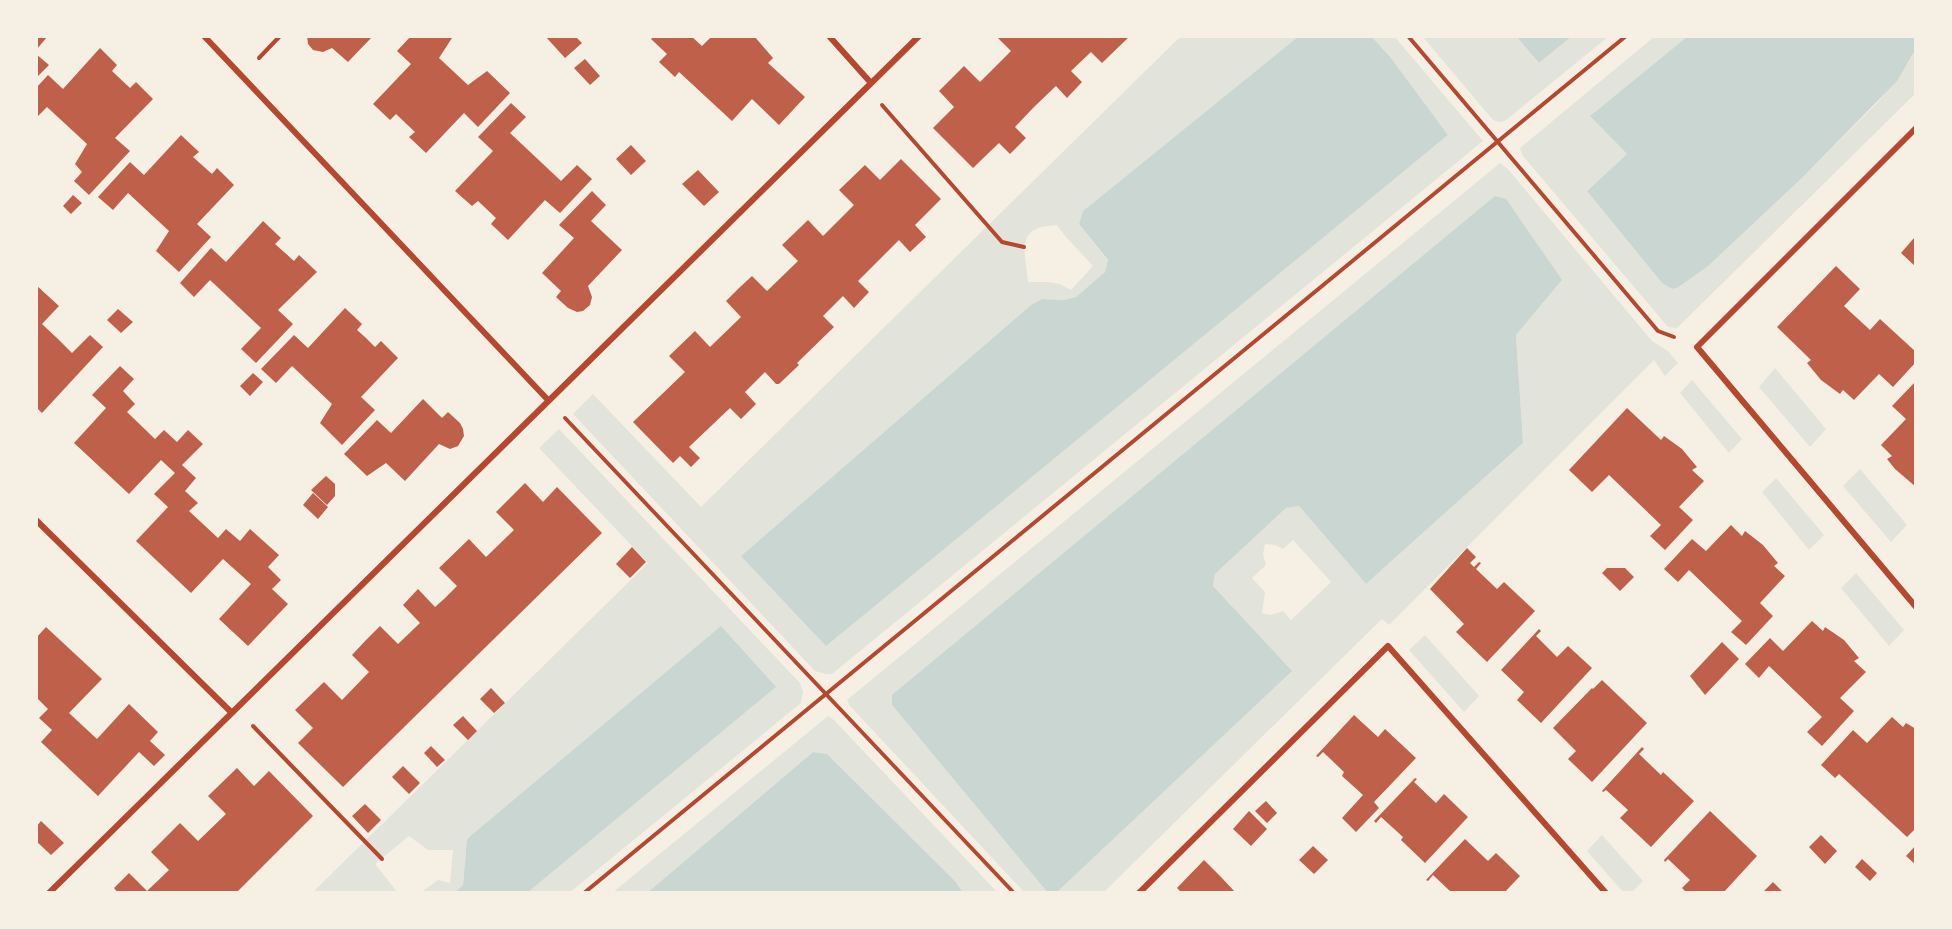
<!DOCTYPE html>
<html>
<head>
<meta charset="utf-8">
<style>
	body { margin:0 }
	#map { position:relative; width:1952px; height:929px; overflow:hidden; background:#f6efe4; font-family:Manrope,sans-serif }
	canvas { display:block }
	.frame { position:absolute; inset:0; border:38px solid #f6efe4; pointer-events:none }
</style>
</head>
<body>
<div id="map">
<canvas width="1952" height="929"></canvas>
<div class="frame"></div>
</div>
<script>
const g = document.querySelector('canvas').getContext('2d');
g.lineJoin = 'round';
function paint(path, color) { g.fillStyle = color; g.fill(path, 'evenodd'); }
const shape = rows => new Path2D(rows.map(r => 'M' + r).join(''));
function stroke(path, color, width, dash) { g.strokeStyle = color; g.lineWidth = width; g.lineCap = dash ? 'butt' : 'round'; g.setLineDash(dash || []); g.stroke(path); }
const green = shape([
	[1181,36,1299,36,1083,211,1079,224,1108,261,1105,272,1076,297,1064,300,1042,299,742,555,826,645,1448,135,1391,58,1371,36,1394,36,1483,141,832,674,826,674,815,671,573,414,593,394,701,507],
	[1057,225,1065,236,1093,266,1071,290,1060,284,1048,282,1028,282,1024,247,1027,237,1032,231,1041,227],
	[1422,36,1516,36,1539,63,1572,36,1609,36,1505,121,1500,122,1493,120],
	[1655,36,1688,36,1590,116,1627,154,1587,191,1662,283,1672,289,1677,288,1707,267,1802,178,1878,102,1909,62,1916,49,1916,93,1677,328,1668,327,1523,156,1520,148],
	[1500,163,1507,168,1652,341,1668,351,1678,363,1665,376,1654,360,1389,625,1382,619,1103,893,1056,893,1291,671,1213,586,1215,574,1286,508,1299,506,1366,584,1523,443,1516,335,1562,280,892,705,1048,893,1025,893,850,706,847,700],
	[1293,540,1331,582,1291,620,1283,611,1271,615,1262,613,1265,592,1252,578,1266,565,1263,554,1265,544,1275,545,1283,549],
	[1775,368,1826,429,1810,447,1759,387],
	[1692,380,1742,439,1729,453,1680,393],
	[559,429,800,683,803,692,801,703,569,893,527,893,776,687,467,838,463,885,454,893,420,893,438,880,450,883,453,850,428,850,409,836,375,864,398,893,312,893,648,563,539,448],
	[1860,469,1907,525,1891,542,1843,486],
	[1776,478,1824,535,1809,550,1762,492],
	[1856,573,1904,630,1889,646,1841,588],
	[1425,635,1479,696,1464,712,1409,650],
	[828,716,834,720,998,893,963,893,956,882,827,754,813,752,647,893,612,893],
	[1602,835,1643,881,1631,893,1624,893,1587,851]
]);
const water = shape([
	[1299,36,1371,36,1391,58,1448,135,826,646,741,556,1030,306,1042,299,1064,300,1076,297,1105,272,1108,260,1079,224,1083,211],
	[1516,36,1572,36,1539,63],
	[1688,36,1916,36,1916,49,1897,81,1802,178,1707,267,1677,288,1672,289,1662,283,1587,191,1627,154,1590,116],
	[1495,196,1506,199,1562,280,1516,335,1523,443,1366,584,1299,506,1286,508,1215,574,1213,586,1292,671,1056,893,1048,893,892,705,892,695],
	[721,626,776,687,527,893,454,893,463,885,467,839],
	[813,752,827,754,956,882,963,893,647,893]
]);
const building = shape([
	[36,36,48,36,36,50],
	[307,36,373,36,348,62,332,48,323,52,313,50,308,44],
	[411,36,450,36,452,38,439,58,468,85,487,71,510,93,478,127,464,113,426,153,409,137,415,132,396,114,390,120,373,104,411,64,397,51],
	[545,36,575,36,582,43,565,58],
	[654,36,691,36,702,46,712,36,754,36,773,58,768,63,805,97,779,125,752,99,732,121,679,72,675,77,659,62,667,54,651,39],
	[996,36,1130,36,1102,63,1091,52,1071,71,1082,82,1067,98,1056,86,1034,107,1015,127,1026,138,1010,154,999,143,973,168,933,128,954,107,939,91,964,66,980,82,1011,51],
	[100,48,117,65,112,71,130,88,136,82,153,99,115,138,130,151,89,195,74,181,82,172,75,164,87,144,47,107,36,118,36,88,48,75,63,89],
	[36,54,49,65,36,78],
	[585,59,600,76,590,85,574,68],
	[511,103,526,117,510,133,561,181,577,165,592,179,560,213,545,200,508,240,491,224,496,218,478,201,472,206,455,191,493,151,478,137],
	[181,135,199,152,193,157,212,174,217,168,234,185,197,224,211,237,179,272,156,251,169,231,128,193,113,210,98,197,130,162,144,175],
	[631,145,646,161,631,175,616,159],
	[901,159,941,199,915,225,926,237,910,252,899,240,858,281,869,292,854,308,843,296,823,316,834,327,797,363,799,365,779,384,776,384,765,372,745,392,756,404,741,419,730,408,689,447,700,458,691,467,680,456,673,463,633,422,685,372,669,356,695,331,710,347,741,317,726,301,739,288,752,276,767,291,798,261,782,245,808,220,823,236,854,205,839,190,865,165,880,180],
	[698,170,719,192,704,206,682,184],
	[592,191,606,205,591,221,622,250,588,286,592,297,590,305,583,311,577,312,568,308,556,297,561,291,542,273,574,238,559,225],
	[73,195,82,203,71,214,63,206],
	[263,221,281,238,275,244,284,252,294,261,299,255,317,272,278,310,293,324,256,363,241,349,261,328,210,280,194,297,180,283,211,248,226,262],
	[1914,238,1916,240,1916,267,1901,253],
	[1836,266,1860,289,1844,306,1870,330,1880,319,1916,352,1916,362,1893,387,1879,374,1854,400,1843,390,1840,394,1821,380,1807,363,1811,360,1777,327],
	[36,285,59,306,42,324,59,340,72,353,90,335,103,347,42,413,36,407],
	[345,308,362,324,357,330,366,338,375,347,381,341,398,358,361,397,375,410,342,445,320,423,332,404,292,366,276,383,261,369,294,335,308,348],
	[118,309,133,322,121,333,107,320],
	[120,366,134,379,123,391,135,404,127,412,155,439,164,430,177,442,188,430,203,444,182,465,196,478,185,491,198,503,189,511,218,538,226,529,240,541,250,529,279,555,268,567,281,580,272,589,288,604,248,646,219,619,251,584,223,559,191,593,136,541,168,507,154,494,175,473,161,460,129,494,74,443,106,408,92,395],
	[253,373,263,382,250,396,240,386],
	[1916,381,1916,487,1895,469,1887,459,1892,456,1881,445,1906,419,1892,406],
	[423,399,442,418,448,412,460,423,463,429,464,436,458,446,450,449,439,444,405,481,386,463,367,476,344,454,377,420,391,433],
	[1627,408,1661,440,1664,436,1682,449,1697,467,1692,470,1704,481,1679,507,1693,520,1665,550,1650,536,1661,525,1609,475,1592,492,1569,470],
	[326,476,335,484,335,496,327,505,311,490],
	[525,483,543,502,557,487,602,533,343,787,298,743,313,728,295,710,324,682,342,700,369,672,352,655,366,640,380,626,398,644,420,623,403,605,418,589,435,607,444,599,457,586,439,568,469,539,486,557,514,530,496,512],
	[313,493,328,507,318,519,303,505],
	[1731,525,1742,536,1745,531,1763,545,1778,563,1774,566,1785,576,1760,603,1773,616,1746,645,1731,632,1742,621,1689,570,1678,582,1664,569,1692,539,1706,551],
	[632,547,646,562,630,578,616,564],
	[1467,548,1476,557,1470,563,1474,567,1479,562,1481,563,1476,569,1497,589,1504,582,1535,611,1487,662,1456,632,1464,624,1430,589],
	[1607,568,1625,568,1634,577,1620,591,1602,573],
	[1812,621,1823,631,1825,627,1844,640,1859,658,1854,661,1866,672,1840,698,1854,711,1822,746,1807,732,1822,717,1769,666,1759,678,1745,664,1770,638,1783,651],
	[46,627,102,679,69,713,97,739,129,704,158,732,150,741,165,755,154,766,139,752,98,796,41,742,52,730,39,718,48,709,36,697,36,638],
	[1539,629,1541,631,1536,636,1557,657,1568,646,1592,668,1541,723,1517,700,1524,692,1501,670],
	[1722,642,1739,659,1705,695,1690,676],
	[1602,680,1647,723,1592,782,1568,759,1576,751,1553,728,1592,688,1593,689],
	[491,688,505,703,494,713,480,699],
	[1354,715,1378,737,1385,729,1416,758,1374,802,1379,808,1356,832,1342,818,1363,795,1342,776,1344,772,1323,752,1318,757,1316,756],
	[463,716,477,731,468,740,453,725],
	[1892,717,1903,727,1906,723,1916,729,1916,828,1907,837,1839,774,1835,778,1821,765,1853,730,1867,743],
	[431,746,445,760,437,767,424,753],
	[1642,747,1644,749,1639,754,1661,775,1663,772,1694,801,1651,847,1620,818,1628,810,1606,790,1603,792,1602,791],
	[403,766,420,783,409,794,392,777],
	[237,768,254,786,269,771,313,816,236,893,118,893,114,888,129,873,147,891,169,870,151,852,180,823,198,841,226,814,208,796],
	[1415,778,1417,779,1414,782,1436,803,1444,794,1468,817,1425,863,1401,840,1403,837,1381,817,1376,823,1374,821],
	[1266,801,1277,813,1267,823,1255,811],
	[365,804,381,820,368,833,352,816],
	[1249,811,1267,829,1251,846,1233,829],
	[1710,811,1757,856,1723,893,1687,893,1682,888,1690,880,1668,859,1665,862,1664,860],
	[41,821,64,843,51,855,36,841,36,827],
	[1821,835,1837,851,1825,864,1809,847],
	[1465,839,1488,861,1496,853,1520,876,1504,893,1452,893,1433,875,1428,881,1426,880],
	[1916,845,1916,865,1906,856],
	[1313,846,1328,860,1314,874,1299,860],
	[1862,859,1877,873,1870,881,1855,867],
	[1204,860,1221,877,1236,893,1182,893,1177,888],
	[1773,882,1784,893,1762,893]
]);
const path = shape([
	[1408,36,1658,331,1674,337],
	[259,58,280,36],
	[882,105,1002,242,1024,247],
	[565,418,1014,893],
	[253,726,382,859],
	[584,893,1626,36]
]);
const minor = shape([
	[204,36,548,400],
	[829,36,871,83],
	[1916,128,1697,347,1916,607],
	[36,520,232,713],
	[49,893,919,36],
	[1139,893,1388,646,1606,893]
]);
paint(green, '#e2e4dc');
paint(water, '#c9d6d2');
paint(building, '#bf614a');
stroke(path, '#b5482f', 4);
stroke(minor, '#b5482f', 6);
</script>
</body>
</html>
